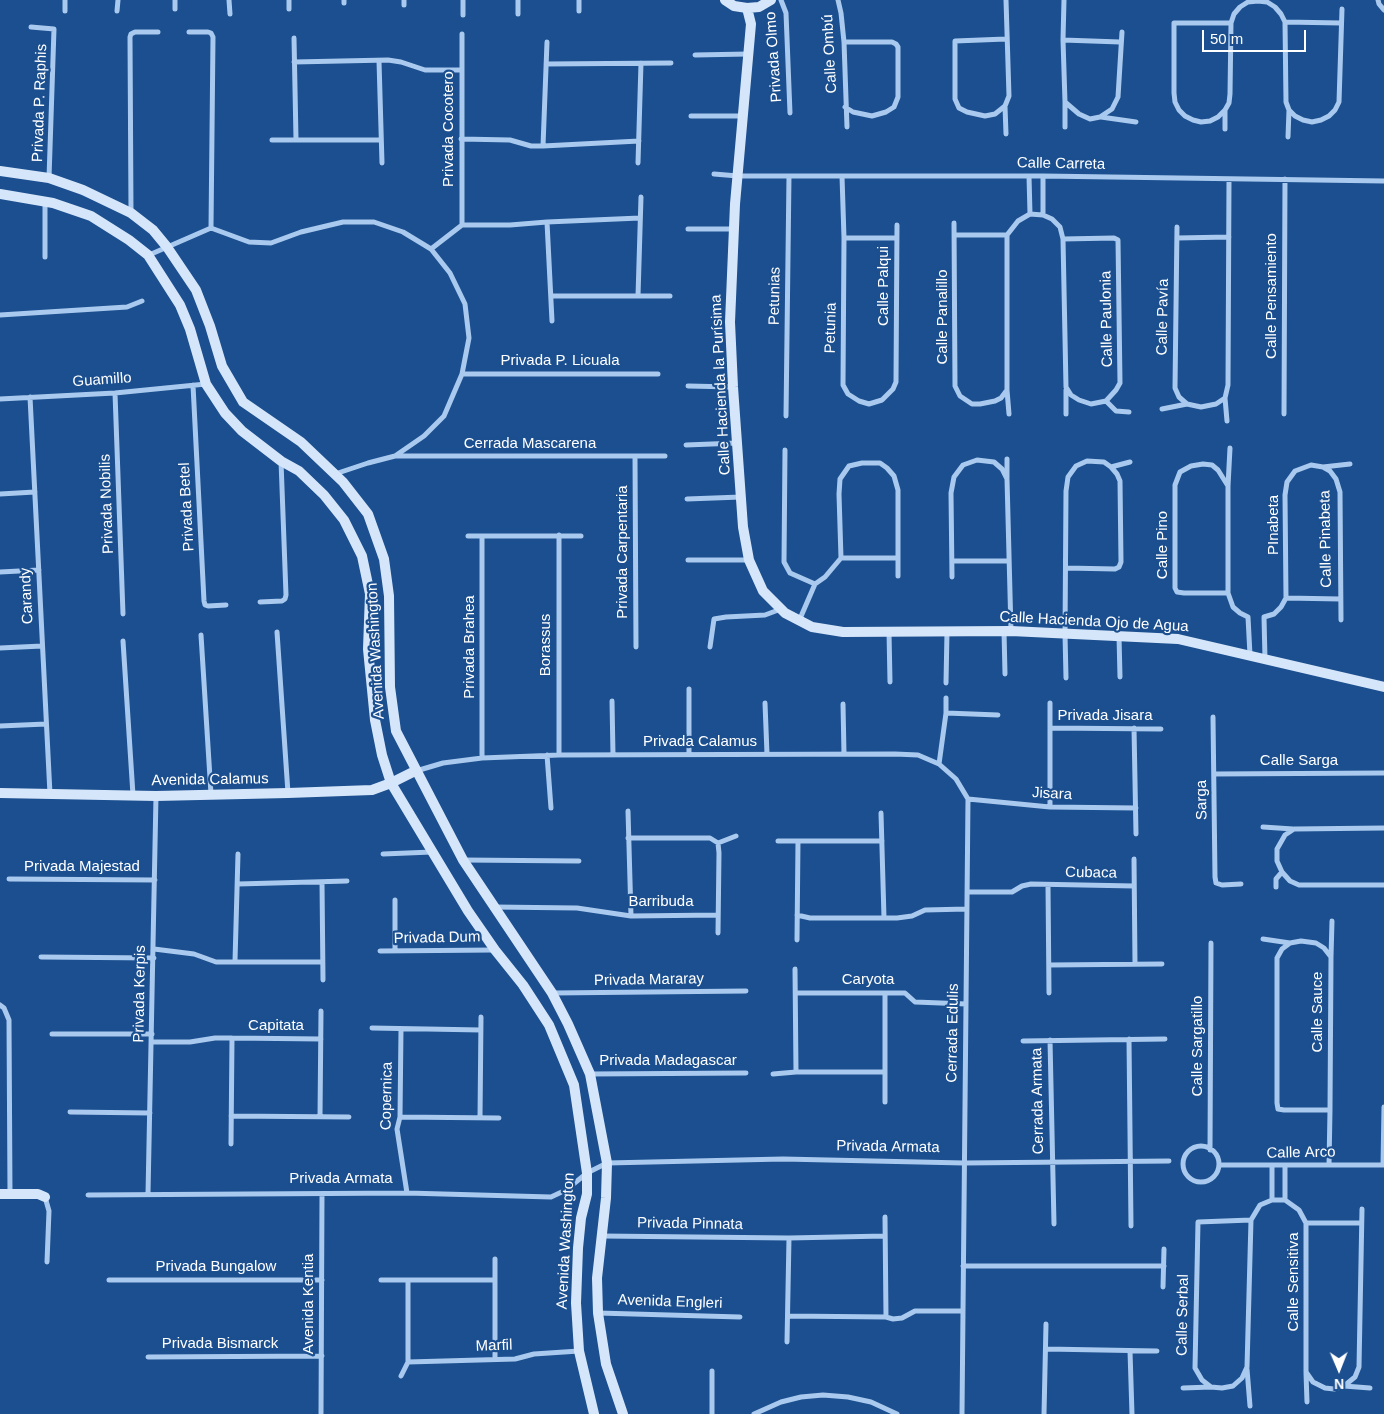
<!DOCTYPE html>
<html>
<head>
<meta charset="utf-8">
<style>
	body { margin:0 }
	#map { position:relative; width:1384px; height:1414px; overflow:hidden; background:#1b4f8f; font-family:Helvetica,sans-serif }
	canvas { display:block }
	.north { position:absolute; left:1314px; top:1344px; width:50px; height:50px; -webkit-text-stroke:4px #1b4f8f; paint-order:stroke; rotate:179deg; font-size:14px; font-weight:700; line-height:20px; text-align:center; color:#fff }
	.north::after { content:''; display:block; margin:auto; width:18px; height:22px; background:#fff; clip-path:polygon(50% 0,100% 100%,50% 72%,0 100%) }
	.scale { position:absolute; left:1202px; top:30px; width:104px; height:22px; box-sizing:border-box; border:2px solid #fff; border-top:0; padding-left:6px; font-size:15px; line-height:18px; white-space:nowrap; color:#fff; -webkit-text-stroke:4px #1b4f8f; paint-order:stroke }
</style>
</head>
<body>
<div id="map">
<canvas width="1384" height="1414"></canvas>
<div class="north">N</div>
<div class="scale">50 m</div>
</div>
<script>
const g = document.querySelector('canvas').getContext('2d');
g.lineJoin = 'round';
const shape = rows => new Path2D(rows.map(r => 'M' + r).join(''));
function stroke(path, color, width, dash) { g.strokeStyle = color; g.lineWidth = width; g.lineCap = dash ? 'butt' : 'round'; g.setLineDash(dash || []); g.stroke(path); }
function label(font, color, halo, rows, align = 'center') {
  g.font = font + ' Helvetica,sans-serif'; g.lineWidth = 4.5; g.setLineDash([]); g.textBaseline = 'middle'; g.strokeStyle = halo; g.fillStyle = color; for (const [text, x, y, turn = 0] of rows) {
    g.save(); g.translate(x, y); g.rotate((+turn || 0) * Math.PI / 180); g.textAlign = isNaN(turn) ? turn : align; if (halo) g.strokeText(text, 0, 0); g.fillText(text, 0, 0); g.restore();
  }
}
const street = shape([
	[65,0,65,11],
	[175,0,175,9],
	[229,0,230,14],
	[289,0,289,9],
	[344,0,344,3],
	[404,0,404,5],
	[463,0,463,15],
	[518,0,518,14],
	[579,0,579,11],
	[781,0,786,13,790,113],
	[838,0,841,13,844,42,847,127],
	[1006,0,1009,96,1005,106,995,114,985,116,967,112,959,108,955,99,955,41,1006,39],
	[1064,0,1063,40,1065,102,1079,114,1090,119,1100,117,1112,109,1118,97,1122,32],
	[1378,0,1379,4,1384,10],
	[117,11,118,0],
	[1285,22,1341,23],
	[1231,23,1174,23,1174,93,1175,102,1179,110,1185,116,1193,120,1201,122,1210,121,1218,117,1225,110,1229,103,1230,94,1231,23,1234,14,1240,7,1248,2,1258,1,1267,2,1275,7,1281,14,1285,22,1286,102,1289,110,1295,116,1303,120,1312,122,1321,120,1329,116,1335,110,1339,102,1342,9],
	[31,27,54,29,49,178],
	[189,32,208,32,211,33,213,37,211,228],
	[462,34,462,225],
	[294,38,296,139],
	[1063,40,1120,42],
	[844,42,892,42,896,44,898,47,898,97,894,107,886,112,872,116,853,112,845,107],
	[695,55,748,54],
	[379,61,382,163],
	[294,62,388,60,401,62,425,70,462,70],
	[546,64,671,63],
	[1005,106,1006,134],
	[691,116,743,116],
	[1101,117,1136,122],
	[1065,127,1065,102],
	[1225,129,1225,110],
	[1288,137,1289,110],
	[461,139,510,140,531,146,543,146,639,141],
	[272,140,381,140],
	[543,146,547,42],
	[638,163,641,63],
	[714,174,738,176,1043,176,1384,181],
	[842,176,844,238,843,385,848,394,859,401,869,404,882,400,893,389,896,382,897,225],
	[1029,176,1030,214],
	[1043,176,1043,215],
	[45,202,45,257],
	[131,212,130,37,131,34,135,32,158,32],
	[547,222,552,321],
	[954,223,955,386,960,396,972,404,980,404,995,401,1001,398,1007,390,1007,235,1018,221,1030,214,1043,215,1052,219,1060,227,1063,239,1066,387,1071,395,1079,400,1091,404,1106,401,1116,390,1120,383,1118,240,1114,238,1063,239],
	[462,225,510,225,547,222,640,218],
	[1177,227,1175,388,1179,397,1187,404,1201,407,1216,404,1225,398,1228,385,1229,179],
	[688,229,734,229],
	[955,235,1007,235],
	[844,238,896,238],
	[1177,238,1229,237],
	[431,249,462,225],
	[149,255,211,228,249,242,271,243,301,232,343,222,374,222,403,232,431,249,450,273,465,304,469,338,462,374,444,416,424,436,395,456],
	[552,296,670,296],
	[638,296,641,197],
	[0,315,127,307,142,301],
	[462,374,658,374],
	[193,385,204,601,205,605,208,606,226,605],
	[688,386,733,387],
	[1007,390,1009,414],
	[115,393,123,614],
	[30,397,50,794],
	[1225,398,1227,421],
	[0,399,115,393,206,384],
	[1106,401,1116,411,1129,412],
	[1162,409,1187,404],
	[1066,414,1066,390],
	[1284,414,1285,179],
	[786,416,789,176],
	[686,445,737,443],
	[785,450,784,562,790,573,815,584],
	[635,456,636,647],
	[1007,459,1007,478],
	[1111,467,1130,462],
	[1323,467,1350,464],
	[335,474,368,463,395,456,665,456],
	[1228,486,1230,448],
	[0,494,35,492],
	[687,499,741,497],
	[559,535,559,755],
	[468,536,581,536],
	[841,558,898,558],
	[688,560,749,560],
	[952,561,1009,561],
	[1066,568,1115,569,1119,567,1121,562,1120,481,1117,474,1111,467,1104,462,1087,461,1076,466,1068,477,1066,491,1065,634,1066,678],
	[0,572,39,570],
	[952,577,951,493,954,477,963,465,977,460,994,462,1002,469,1007,479,1011,631],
	[1228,593,1184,593,1177,592,1175,588,1175,485,1180,472,1191,466,1203,464,1212,465,1218,470,1228,486,1228,593,1233,607,1240,613,1248,617,1250,655],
	[1286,598,1285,495,1287,482,1295,471,1311,465,1323,467,1330,471,1336,479,1340,492,1341,620],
	[1286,598,1340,599],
	[260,602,282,601,285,599,286,595,281,461],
	[799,621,815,584,825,577,841,558,839,494,840,479,849,466,862,463,880,463,887,468,894,476,898,490,898,576],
	[1004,631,1005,674],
	[277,632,288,793],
	[889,632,890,682],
	[201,635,211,794],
	[1119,636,1120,677],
	[123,641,133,795],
	[710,647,714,619,726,617,765,615,781,609],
	[0,648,42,646],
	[1265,659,1264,617,1274,614,1281,607,1286,598],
	[946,683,947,632],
	[612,701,613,755],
	[765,703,767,754],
	[843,704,844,754],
	[946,713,998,715],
	[1213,717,1215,877,1216,883,1222,885,1241,884],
	[0,726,46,724],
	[1050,728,1161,729],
	[1134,728,1136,834],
	[689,754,689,689],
	[547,755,551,808],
	[482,758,482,536],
	[939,764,946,713,946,698],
	[416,771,443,763,482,758,559,755,895,754,918,755,939,764,956,779,968,799,962,1414],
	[1214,774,1384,773],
	[968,799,1050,807,1136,808],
	[1050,807,1050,703],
	[628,811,631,916],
	[881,813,884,918],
	[1263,827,1293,829],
	[1384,828,1294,829,1285,835,1277,849,1277,861,1282,872,1290,881,1299,885,1384,885],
	[628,838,710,838,718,843,736,836],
	[778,841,882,841],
	[383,854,432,852],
	[1134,859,1135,964],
	[463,860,579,861],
	[9,879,155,880],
	[322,882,323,980],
	[238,884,347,881],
	[1048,885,1049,993],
	[1276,887,1276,879,1282,872],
	[967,892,1012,892,1022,886,1031,884,1134,886],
	[395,900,395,951],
	[494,907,577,908,631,916,718,915],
	[797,915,810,918,897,918,912,916,925,910,967,909],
	[718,933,719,853,718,843],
	[1263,939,1290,943],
	[797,940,798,841],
	[154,949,194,954,216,962,322,962],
	[380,951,494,950],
	[41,957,154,958],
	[1331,957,1332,921],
	[235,961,238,854],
	[1049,965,1162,964],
	[795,969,796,1072],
	[553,993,746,991],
	[796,993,905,993,915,1002,966,1004],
	[885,993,885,1102],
	[0,1005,4,1008,9,1020,10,1194],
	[372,1028,481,1030],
	[401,1029,400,1117,397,1129,407,1193],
	[52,1034,152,1034],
	[1129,1039,1131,1226],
	[1050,1040,1054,1224],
	[1023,1041,1165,1039],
	[152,1042,190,1042,215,1038,232,1038,321,1039],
	[590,1074,746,1073],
	[773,1074,796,1072,885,1072],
	[70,1112,150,1113],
	[231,1116,349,1117],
	[320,1117,321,1011],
	[400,1117,499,1118],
	[480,1118,481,1017],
	[231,1144,232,1038],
	'1183 1164a18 18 0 1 1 36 0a18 18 0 1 1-36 0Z',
	[1210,1150,1211,943],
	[1219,1165,1384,1165],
	[1329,1165,1330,1110,1331,957,1324,948,1316,943,1301,941,1290,943,1282,949,1277,958,1277,1103,1278,1109,1284,1110,1330,1110],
	[1383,1165,1384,1107],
	[1285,1166,1285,1200],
	[148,1194,156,796],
	[88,1195,407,1193,551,1197,566,1190,587,1173,607,1163,783,1159,964,1163,1169,1161],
	[45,1197,49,1211,47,1262],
	[1272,1200,1272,1166],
	[885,1217,886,1317],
	[1251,1220,1198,1222,1195,1368,1202,1380,1211,1387,1222,1388,1233,1386,1242,1378,1247,1367,1251,1220,1260,1205,1272,1200,1285,1200,1299,1210,1306,1223,1306,1372,1313,1382,1325,1388,1334,1389,1344,1386,1355,1377,1359,1367,1362,1209],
	[1306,1223,1361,1223],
	[602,1236,789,1238,885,1236],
	[495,1259,495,1359],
	[963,1266,1164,1266],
	[109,1280,322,1280],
	[381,1280,494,1280],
	[1163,1287,1164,1249],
	[598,1313,740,1317],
	[788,1316,886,1317,893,1319,902,1318,915,1311,963,1311],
	[787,1342,789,1238],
	[1046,1349,1157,1351],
	[1130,1351,1132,1414],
	[148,1357,322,1356],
	[408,1362,515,1359,534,1354,579,1351],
	[1247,1369,1250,1406],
	[1306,1373,1307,1402],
	[401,1376,408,1362,408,1280],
	[1344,1386,1370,1388],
	[1183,1388,1211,1387],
	[321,1414,322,1194],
	[712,1414,712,1371],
	[754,1414,781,1402,801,1397,823,1395,848,1397,871,1402,897,1414],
	[1044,1414,1046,1324]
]);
const secondary = shape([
	[725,0,734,6,747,8,759,7,771,0],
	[747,8,751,24,735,204,730,322,733,387,743,527,749,560,763,591,785,613,812,627,843,632,1011,631,1178,639,1384,687],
	[0,171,49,178,83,190,131,213,153,230,167,247,196,290,210,326,222,366,243,402,301,442,343,482,368,514,384,559,389,596,390,687,396,731,463,860,552,993,568,1024,590,1074,607,1163,606,1198,597,1278,598,1313,606,1364,623,1414],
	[0,194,53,203,91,216,129,240,148,255,180,305,190,329,206,384,225,413,242,431,281,461,299,471,324,495,344,520,362,556,370,594,368,649,375,720,382,755,391,783,468,911,495,950,523,985,549,1025,574,1085,587,1173,587,1194,581,1218,578,1248,576,1303,579,1351,594,1414],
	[0,793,156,796,288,793,372,790,391,783,415,771],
	[0,1194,38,1194,45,1197]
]);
const streetNames = [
	["Calle Ombú",830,54,-93],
	["Privada Olmo",774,57,-94],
	["Privada P. Raphis",40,103,-88],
	["Privada Cocotero",449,129,-90],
	["Calle Carreta",1061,164,1],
	["Calle Palqui",884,286,-90],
	["Petunias",775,296,-89],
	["Calle Pensamiento",1272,296,-90],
	["Calle Panalillo",943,317,-90],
	["Calle Pavía",1163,317,-89],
	["Calle Paulonia",1107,319,-91],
	["Petunia",831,328,-89],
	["Privada P. Licuala",560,361],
	["Guamillo",102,380,-4],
	["Calle Hacienda la Purísima",721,385,-93],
	["Cerrada Mascarena",530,444],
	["Privada Nobilis",107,504,-92],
	["Privada Betel",187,507,-93],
	["PInabeta",1274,525,-90],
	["Calle Pinabeta",1326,539,-91],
	["Calle Pino",1163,545,-90],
	["Privada Carpentaria",623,552,-90],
	["Carandy",27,596,-93],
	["Calle Hacienda Ojo de Agua",1094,622,3],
	["Borassus",546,645,-90],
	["Privada Brahea",470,647,-90],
	["Avenida Washington",376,651,-93],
	["Privada Jisara",1105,716],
	["Privada Calamus",700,742],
	["Calle Sarga",1299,761],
	["Avenida Calamus",210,780,-1],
	["Jisara",1052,794,3],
	["Sarga",1202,800,-91],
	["Privada Majestad",82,867],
	["Cubaca",1091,873,1],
	["Barribuda",661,902],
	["Privada Dum",437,938,-1],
	["Privada Mararay",649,980,-1],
	["Caryota",868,980],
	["Privada Kerpis",140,994,-89],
	["Calle Sauce",1318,1012,-90],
	["Capitata",276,1026],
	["Cerrada Edulis",953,1033,-89],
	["Calle Sargatillo",1198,1046,-90],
	["Privada Madagascar",668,1061],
	["Copernica",387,1096,-89],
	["Cerrada Armata",1038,1101,-91],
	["Privada Armata",888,1147,1],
	["Calle Arco",1301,1153,-1],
	["Privada Armata",341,1179],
	["Privada Pinnata",690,1224,1],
	["Avenida Washington",566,1241,-87],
	["Privada Bungalow",216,1267],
	["Calle Sensitiva",1294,1282,-90],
	["Avenida Engleri",670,1302,2],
	["Avenida Kentia",309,1304,-90],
	["Calle Serbal",1183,1315,-89],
	["Privada Bismarck",220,1344],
	["Marfil",494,1346,-2]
];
stroke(street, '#a9c9ee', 5);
stroke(secondary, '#d6e6fa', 10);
label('15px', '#fff', '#1b4f8f', streetNames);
</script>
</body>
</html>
